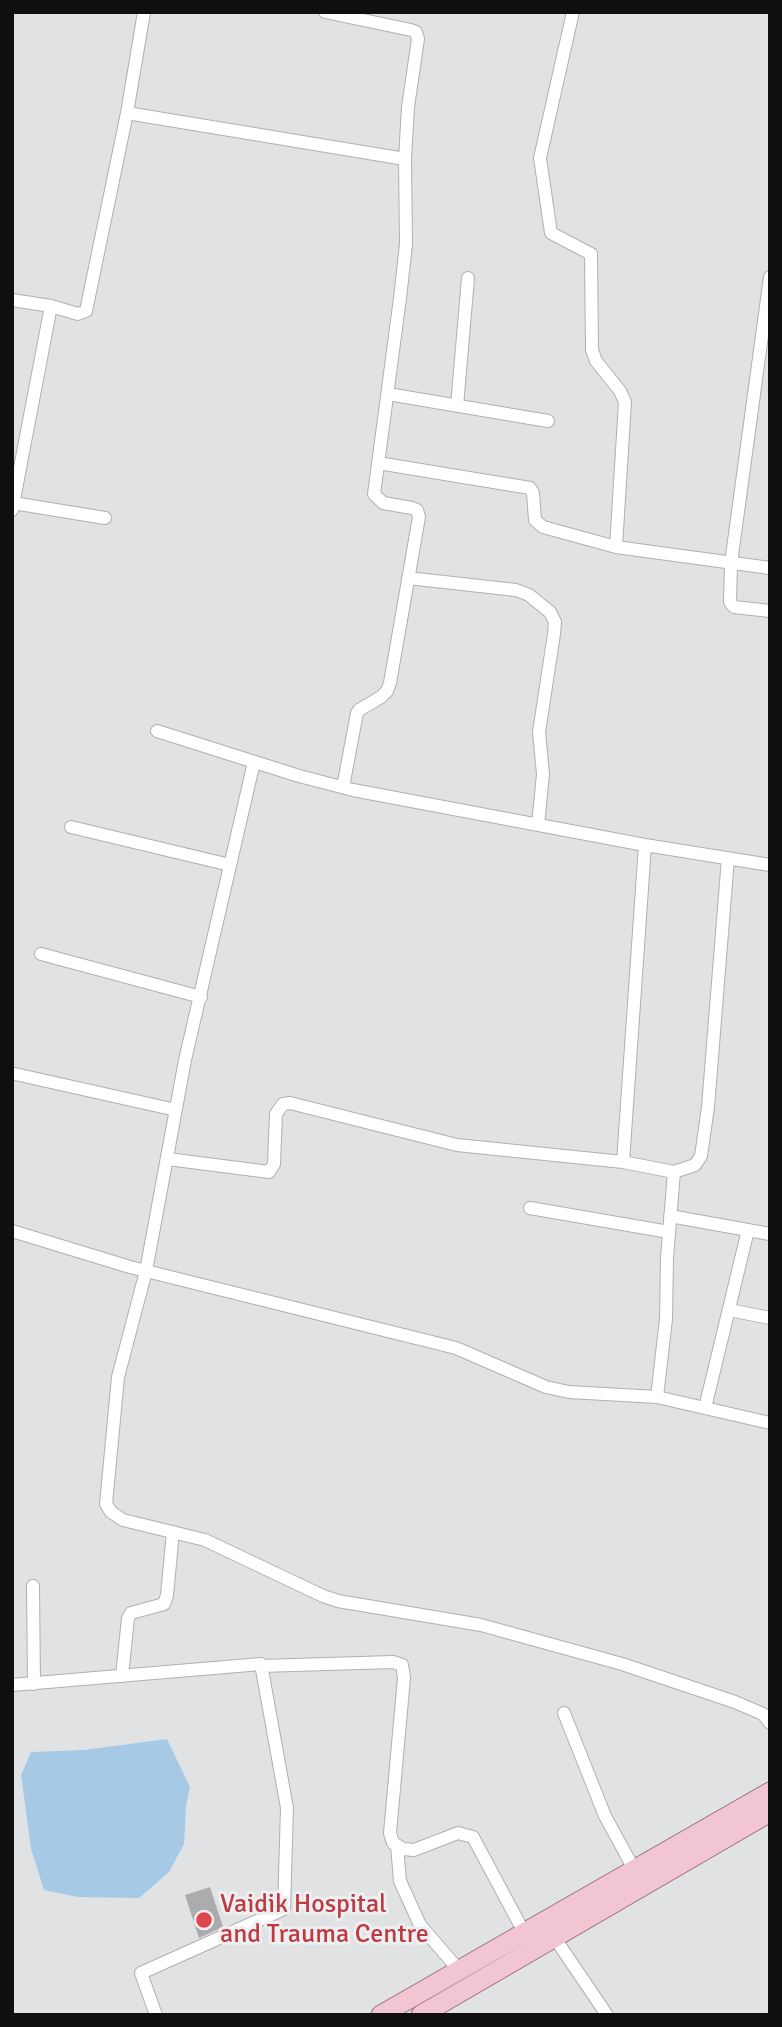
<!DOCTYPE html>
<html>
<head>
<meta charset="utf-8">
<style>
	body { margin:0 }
	#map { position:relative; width:782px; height:2027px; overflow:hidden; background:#e1e2e4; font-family:Signika,sans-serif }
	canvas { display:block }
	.frame { position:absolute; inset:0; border:14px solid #0f0f10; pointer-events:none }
</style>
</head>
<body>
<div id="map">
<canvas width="782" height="2027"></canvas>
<div class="frame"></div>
</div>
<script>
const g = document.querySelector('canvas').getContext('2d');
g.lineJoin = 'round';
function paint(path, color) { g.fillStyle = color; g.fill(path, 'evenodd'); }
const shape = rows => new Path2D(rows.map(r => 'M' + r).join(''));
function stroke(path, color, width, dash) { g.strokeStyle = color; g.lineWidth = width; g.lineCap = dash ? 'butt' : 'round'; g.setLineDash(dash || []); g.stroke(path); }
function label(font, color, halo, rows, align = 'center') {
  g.font = font + ' Signika,sans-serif'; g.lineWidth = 6; g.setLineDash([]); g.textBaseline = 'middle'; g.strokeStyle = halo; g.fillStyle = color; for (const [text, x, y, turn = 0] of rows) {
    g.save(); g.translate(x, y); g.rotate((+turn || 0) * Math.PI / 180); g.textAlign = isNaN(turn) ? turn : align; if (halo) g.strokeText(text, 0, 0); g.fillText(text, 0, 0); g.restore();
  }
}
const water = shape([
	[167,1739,190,1787,186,1806,184,1844,169,1872,139,1898,78,1897,44,1890,31,1849,21,1775,31,1752,84,1750]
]);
const building = shape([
	[210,1887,223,1927,199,1938,185,1895]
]);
const minor = shape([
	[325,12,411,30,416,32,418,39,408,107,405,159,406,244,400,298,374,494,383,503,412,508,417,510,419,517,390,683,387,691,381,697,359,710,357,713,343,787],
	[573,12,540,158,551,233,591,254,592,350,596,361,620,391,625,402,616,547],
	[127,113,405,159],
	[770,277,731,563,730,602,734,607,770,611],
	[12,300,51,306,78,314,86,311,127,113,144,12],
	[388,394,548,421],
	[457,406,468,278],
	[378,463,530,488,533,493,535,520,543,527,616,547,770,568],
	[13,503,105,518],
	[12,510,51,306],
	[408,578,516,590,529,595,550,612,555,622,554,634,539,732,543,774,538,825],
	[157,731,299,776,353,790,645,845,770,865],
	[254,762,185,1060,146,1271,118,1377,106,1504,111,1512,123,1520,205,1540,323,1596,338,1601,481,1625,622,1664,735,1702,763,1714,770,1723],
	[71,827,230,865],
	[41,954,201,997],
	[15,1074,176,1110],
	[168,1159,269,1172,274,1164,276,1114,283,1104,290,1103,457,1145,623,1162,674,1172,695,1165,701,1156,708,1107,728,858],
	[623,1162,645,845],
	[530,1208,669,1232],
	[670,1216,770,1234],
	[12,1231,130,1267,456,1348,546,1387,569,1392,657,1397,770,1423],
	[729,1310,770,1318],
	[657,1397,666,1319,667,1258,674,1172],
	[705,1408,748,1230],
	[33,1586,34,1684],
	[261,1666,393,1662,402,1665,404,1678,390,1833,393,1843,403,1849,414,1850,458,1833,473,1837,527,1938],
	[122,1676,128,1618,131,1613,164,1604,167,1595,173,1532],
	[12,1685,261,1664,287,1808,284,1909,141,1973,156,2015],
	[564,1713,605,1816,635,1871],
	[397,1845,400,1881,420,1925,459,1970],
	[554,1937,607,2015]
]);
const primary = shape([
	[381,2015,770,1792],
	[421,2015,770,1812]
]);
const markers = [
	[204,1920,9,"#e0444e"]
];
const healthNames = [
	["Vaidik Hospital",220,1905],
	["and Trauma Centre",220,1935]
];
paint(water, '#a6cae5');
paint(building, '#adabad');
stroke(minor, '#afb0b2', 14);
stroke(primary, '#9d6d7b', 21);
stroke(minor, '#fff', 12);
stroke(primary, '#f2c5d2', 19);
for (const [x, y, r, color] of markers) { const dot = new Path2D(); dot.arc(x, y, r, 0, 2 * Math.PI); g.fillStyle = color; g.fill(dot); stroke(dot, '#eeeff1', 2.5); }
label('26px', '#be3a42', '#eeeff1', healthNames, 'left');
</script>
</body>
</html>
